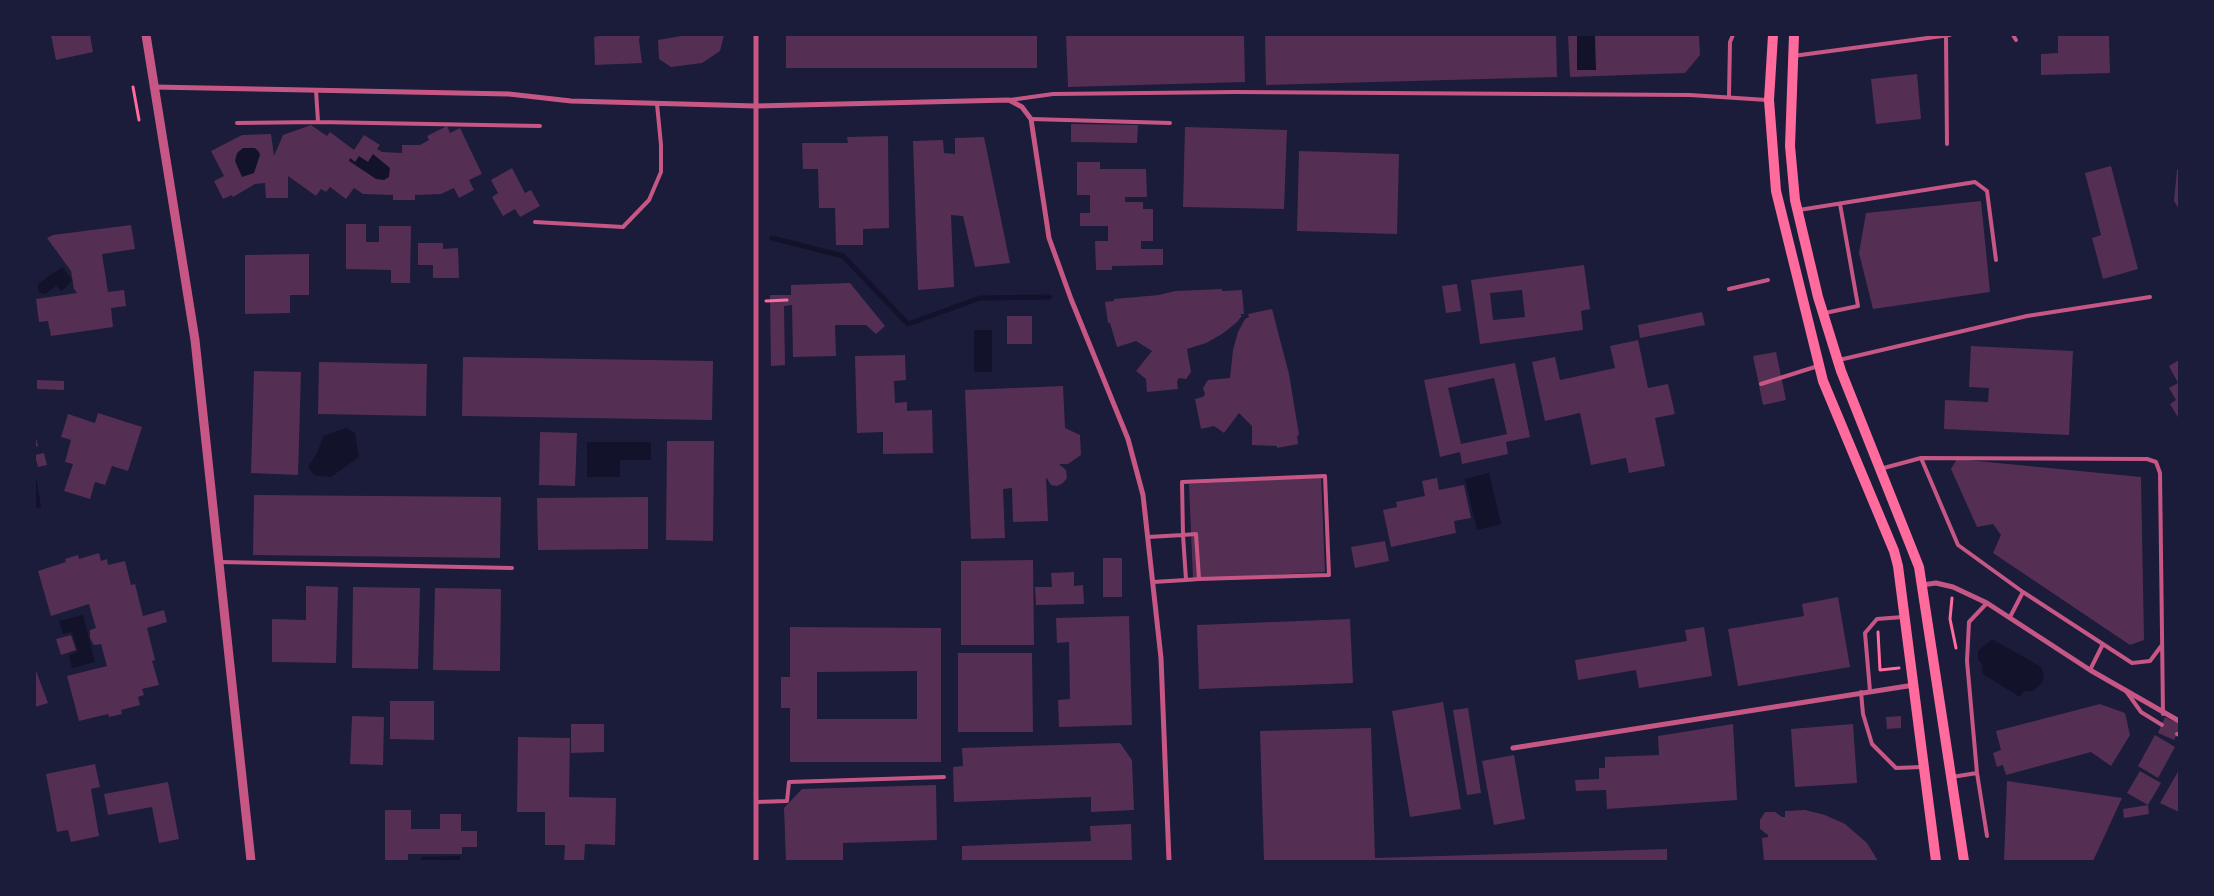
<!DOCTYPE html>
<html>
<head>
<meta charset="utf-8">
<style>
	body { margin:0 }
	#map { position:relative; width:2214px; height:896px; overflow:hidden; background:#1b1b3a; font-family:Lato,sans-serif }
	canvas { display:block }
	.frame { position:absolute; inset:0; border:36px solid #1b1b3a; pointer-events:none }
</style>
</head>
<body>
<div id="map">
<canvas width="2214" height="896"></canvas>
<div class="frame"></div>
</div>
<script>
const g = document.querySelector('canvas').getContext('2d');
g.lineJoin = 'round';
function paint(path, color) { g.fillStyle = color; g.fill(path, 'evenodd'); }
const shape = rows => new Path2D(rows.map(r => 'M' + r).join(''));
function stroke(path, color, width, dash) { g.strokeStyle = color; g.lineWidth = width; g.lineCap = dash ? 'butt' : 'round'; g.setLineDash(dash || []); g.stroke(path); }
const water = shape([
	[1577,35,1595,35,1596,70,1577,70],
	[243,148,255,148,259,152,260,155,254,173,242,177,235,161,235,155],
	[373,154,390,168,389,177,384,180,376,179,349,161,350,158,355,161,359,156],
	[62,267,72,280,62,291,56,286,45,294,38,292,38,284],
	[974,330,992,330,992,372,974,372],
	[346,428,355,433,359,457,331,477,314,475,308,467,318,451,323,436],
	[587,442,651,442,651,460,620,460,620,477,587,477],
	[35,471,41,507,35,508],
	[1489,473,1501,524,1477,530,1465,479],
	[83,615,95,662,72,668,69,655,78,652,72,632,63,634,59,621],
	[1992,639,2041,667,2044,675,2042,683,2033,691,2024,691,2020,697,1983,674,1982,664,1978,659,1978,651],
	[460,856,460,861,421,861,421,857]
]);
const stream = shape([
	[772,238,843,256,908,324,980,298,1049,297]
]);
const building = shape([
	[51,35,90,35,93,52,56,60],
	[604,35,640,35,639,40,642,63,595,65,594,37],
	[687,35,724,35,720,51,702,63,671,67,659,59,658,40],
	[786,35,1037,35,1037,68,786,68],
	[1066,35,1244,35,1245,82,1068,87],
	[1265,35,1556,35,1557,77,1266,85],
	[1568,35,1577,35,1577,70,1596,70,1595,35,1699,35,1700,55,1685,73,1570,77],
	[2058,35,2109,35,2110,73,2041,75,2041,54,2058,53],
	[1917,74,1921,119,1876,124,1871,79],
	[1071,124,1138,125,1137,143,1071,142],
	[311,125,327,136,330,132,354,150,364,135,380,145,377,149,382,152,402,153,402,145,420,145,429,140,427,136,447,126,450,133,460,128,482,174,469,180,474,190,459,198,454,188,441,194,415,195,415,200,393,200,393,195,363,194,354,188,346,199,330,187,326,192,321,189,316,196,288,176,288,198,266,198,265,183,255,184,233,197,232,195,223,199,214,181,224,176,211,151,242,135,271,134,274,156,283,135],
	[243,148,255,148,259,152,260,155,254,173,242,177,235,161,237,153],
	[373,154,390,168,389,177,384,180,376,179,349,161,350,158,355,162,359,156,368,162],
	[1185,127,1287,130,1284,209,1183,207],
	[888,136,889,228,863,229,863,245,836,245,835,208,819,208,818,169,803,169,802,143,848,143,847,137],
	[984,137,1010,263,975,267,963,216,951,215,954,287,918,290,913,141,943,140,944,153,955,154,955,138],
	[1299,151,1399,154,1397,234,1297,231],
	[1077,162,1100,162,1100,169,1146,169,1147,197,1125,197,1125,202,1143,202,1143,209,1153,209,1153,241,1141,241,1141,249,1163,249,1163,265,1112,266,1112,270,1096,270,1095,241,1108,241,1108,226,1080,226,1080,213,1090,213,1090,195,1077,195],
	[2111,166,2138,269,2103,279,2092,238,2101,235,2085,173],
	[512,168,525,193,531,190,540,206,520,217,515,209,503,216,492,197,498,193,491,180],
	[2179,168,2179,209,2174,201,2177,170],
	[1981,201,1990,292,1873,309,1859,253,1866,213],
	[346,224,366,224,366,242,379,242,379,226,411,226,410,283,391,283,391,270,346,269],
	[131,225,135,249,102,254,108,292,124,290,126,306,111,308,113,327,51,336,48,321,39,322,36,299,77,293,74,289,71,271,47,238,53,235],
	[418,243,443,243,443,249,458,248,459,278,433,278,433,265,418,265],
	[309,254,309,295,290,295,290,313,245,314,245,255],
	[1584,265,1590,309,1581,311,1583,330,1480,344,1471,280],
	[1522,290,1525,317,1493,320,1490,293],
	[850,283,885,326,876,334,866,325,835,325,836,356,793,357,792,305,784,306,785,365,771,366,770,295,791,295,791,285],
	[1457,284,1461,311,1446,313,1442,286],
	[1222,289,1222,291,1242,290,1244,314,1240,314,1242,316,1236,323,1222,334,1206,343,1187,349,1191,372,1186,379,1179,378,1177,381,1178,389,1147,392,1146,379,1136,371,1152,351,1136,341,1117,347,1110,323,1108,323,1105,302,1114,301,1114,299,1159,295,1175,291],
	[1272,309,1289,374,1299,435,1297,436,1298,444,1277,448,1277,446,1252,445,1252,426,1239,413,1224,433,1214,426,1201,429,1195,399,1203,397,1205,394,1203,388,1208,380,1230,378,1233,350,1238,332,1245,319,1249,317,1248,314],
	[1702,312,1705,325,1640,338,1638,325],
	[1007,316,1032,316,1032,344,1007,344],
	[1638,340,1648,388,1668,384,1675,414,1655,418,1665,466,1629,473,1626,458,1591,465,1580,413,1545,421,1532,362,1555,357,1560,380,1615,368,1610,346],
	[1971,346,2073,351,2069,435,1944,429,1945,400,1988,402,1989,388,1969,387],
	[1776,352,1786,400,1763,405,1753,356],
	[905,355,906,380,894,381,895,403,907,402,907,411,932,410,933,453,883,454,883,432,857,433,855,356],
	[463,357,713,361,712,420,462,416],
	[2179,360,2179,419,2170,404,2176,400,2169,388,2178,383,2169,366],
	[319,362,427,364,426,416,318,414],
	[1515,363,1530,437,1506,442,1508,454,1462,464,1460,452,1440,457,1424,380],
	[1494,378,1507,434,1461,444,1448,388],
	[254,371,301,372,298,475,251,473],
	[37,380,64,381,64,390,37,389],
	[1063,386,1065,428,1080,435,1081,455,1068,464,1059,464,1066,470,1067,478,1063,483,1057,486,1051,485,1046,477,1048,521,1013,522,1012,488,1003,489,1005,538,971,539,965,390],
	[98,413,142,427,128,471,112,466,105,485,95,482,90,499,64,491,73,464,65,462,71,440,61,437,68,414,95,423],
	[540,432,577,433,575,486,539,485],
	[35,434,38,446,35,447],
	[667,441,714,441,713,541,666,540],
	[44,453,47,465,38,467,35,455],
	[1957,459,2141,477,2144,640,2130,645,1993,553,2001,535,1993,524,1977,527,1951,469],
	[1321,477,1325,572,1193,579,1189,484],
	[1437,478,1439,490,1464,485,1471,518,1454,521,1456,533,1391,547,1383,510,1397,507,1396,502,1425,496,1422,481],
	[254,495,501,497,500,558,253,555],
	[648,497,648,549,538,550,537,498],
	[1385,541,1389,561,1355,568,1351,547],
	[99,553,101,561,107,559,108,565,125,561,131,585,135,584,143,616,164,610,167,622,147,628,155,660,152,661,159,685,142,689,144,695,138,697,140,705,121,710,122,714,109,717,108,714,79,721,67,676,107,666,101,644,94,645,90,638,90,630,96,628,89,604,51,616,38,571,66,562,65,559,78,555,79,559],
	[1103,558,1122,558,1122,597,1103,597],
	[1033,560,1034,645,961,645,961,561],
	[1074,572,1074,586,1083,585,1084,604,1036,605,1035,587,1052,587,1051,573],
	[306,586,338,587,336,663,272,662,272,619,306,620],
	[353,587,420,588,418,669,352,668],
	[435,588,501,589,500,671,433,670],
	[1838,597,1850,667,1738,686,1728,629,1804,616,1802,604],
	[1129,616,1132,725,1059,727,1058,700,1070,699,1069,642,1057,643,1056,618],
	[1350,619,1353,683,1199,689,1197,625],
	[790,627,941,628,941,762,790,762,790,708,781,708,781,677,790,677],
	[917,671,917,719,817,719,817,672],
	[1704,627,1712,676,1639,688,1636,670,1578,680,1575,660,1687,641,1685,630],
	[71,635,76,650,61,655,56,639],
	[958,653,1032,653,1033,732,958,732],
	[35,668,48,703,35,707],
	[390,701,434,701,434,740,390,739],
	[1443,702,1461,809,1410,817,1392,711],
	[2100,704,2125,713,2130,735,2111,766,2091,752,2006,775,2003,765,1997,767,1993,753,2001,750,1996,731],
	[1468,708,1481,793,1467,795,1453,710],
	[352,716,384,717,383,765,350,764],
	[1901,716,1901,728,1887,729,1886,717],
	[2165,717,2179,724,2179,730,2174,740,2158,733],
	[571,724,604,724,604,752,571,753],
	[1733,724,1737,800,1607,809,1606,790,1576,791,1575,780,1599,779,1599,768,1605,768,1605,757,1659,755,1658,736],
	[1853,724,1857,783,1795,787,1791,729],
	[1371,728,1375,858,1667,849,1667,861,1264,861,1260,731],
	[2155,735,2175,747,2158,778,2138,766],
	[518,737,570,738,569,797,616,798,615,845,585,844,584,861,564,861,565,845,545,845,545,812,517,812],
	[1120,743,1132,760,1134,810,1091,812,1091,797,954,802,953,767,963,766,962,748],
	[1514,755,1525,819,1494,825,1482,761],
	[95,764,100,787,91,789,99,836,71,842,68,830,57,832,46,774],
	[2179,770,2179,812,2160,803],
	[2140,771,2161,783,2148,805,2149,814,2124,818,2123,809,2148,805,2127,793],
	[2007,781,2122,798,2093,861,2004,861],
	[168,782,179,839,159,843,152,807,108,815,104,794],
	[936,785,937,840,843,843,843,861,786,861,784,808,802,789],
	[385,810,411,810,411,829,440,829,440,814,461,814,461,831,477,831,477,847,462,847,462,854,408,854,408,861,385,861],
	[1805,810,1825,815,1845,824,1867,843,1878,861,1764,861,1762,838,1768,837,1768,835,1760,829,1760,820,1765,812,1775,812,1782,817,1785,817,1785,811],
	[1131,824,1132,861,962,861,962,846,1091,841,1090,826]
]);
const path = shape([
	[133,87,139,120],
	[766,301,787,300],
	[1952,598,1950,619,1956,648],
	[1878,632,1880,670,1899,668]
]);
const service = shape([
	[2013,35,2016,40],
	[1946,36,1947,144],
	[1793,56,1950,35],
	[316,90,318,122],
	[1729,96,1730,42,1733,35],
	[1010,100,1053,94,1235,92,1690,95,1767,100],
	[1031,119,1170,123],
	[237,123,318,122,540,126],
	[1799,210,1975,182,1987,191,1996,260],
	[535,222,623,227,649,200,661,172,661,145,657,104],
	[1729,289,1768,280],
	[1825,313,1858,306,1840,204],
	[1839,360,2027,316,2150,297],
	[1761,384,1818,366],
	[1921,458,1958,545,2023,592,2132,663,2150,661,2162,645],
	[1880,469,1921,458,2147,459,2156,462,2160,473,2163,714],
	[1148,537,1183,535,1186,580,1153,582],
	[220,562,512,568],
	[1186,580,1199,579,1329,575,1325,476,1182,482,1183,535,1196,534,1199,579],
	[1987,603,1969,622,1967,661,1977,773,1987,836],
	[2010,617,2023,592],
	[2090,670,2103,644],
	[1870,691,1865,633,1877,619,1903,617],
	[2126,691,2141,712,2162,725],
	[1861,692,1863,714,1872,744,1896,768,1922,767],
	[2177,734,2179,735],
	[1952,777,1977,773],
	[756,802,787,801,789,782,944,777]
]);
const minor = shape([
	[154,87,509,94,571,101,756,106,1009,100,1022,107,1031,119,1049,238,1071,299,1128,439,1143,495,1161,658,1169,861],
	[1922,585,1936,583,1953,587,1987,603,2090,670,2179,721],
	[1513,748,1914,685],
	[756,861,756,35]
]);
const tertiary = shape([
	[146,35,195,340,251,861]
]);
const secondary = shape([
	[1773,35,1769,100,1776,191,1823,381,1894,551,1898,566,1936,861],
	[1794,35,1790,146,1795,200,1818,297,1841,371,1919,567,1964,861]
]);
paint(water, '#12122b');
stroke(stream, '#12122b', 5);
paint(building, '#542f53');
stroke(path, '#ff6b9d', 3);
stroke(service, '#c65784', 4);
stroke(minor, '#c65784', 5);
stroke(tertiary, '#c65784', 9);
stroke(secondary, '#ff6b9d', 10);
</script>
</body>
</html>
